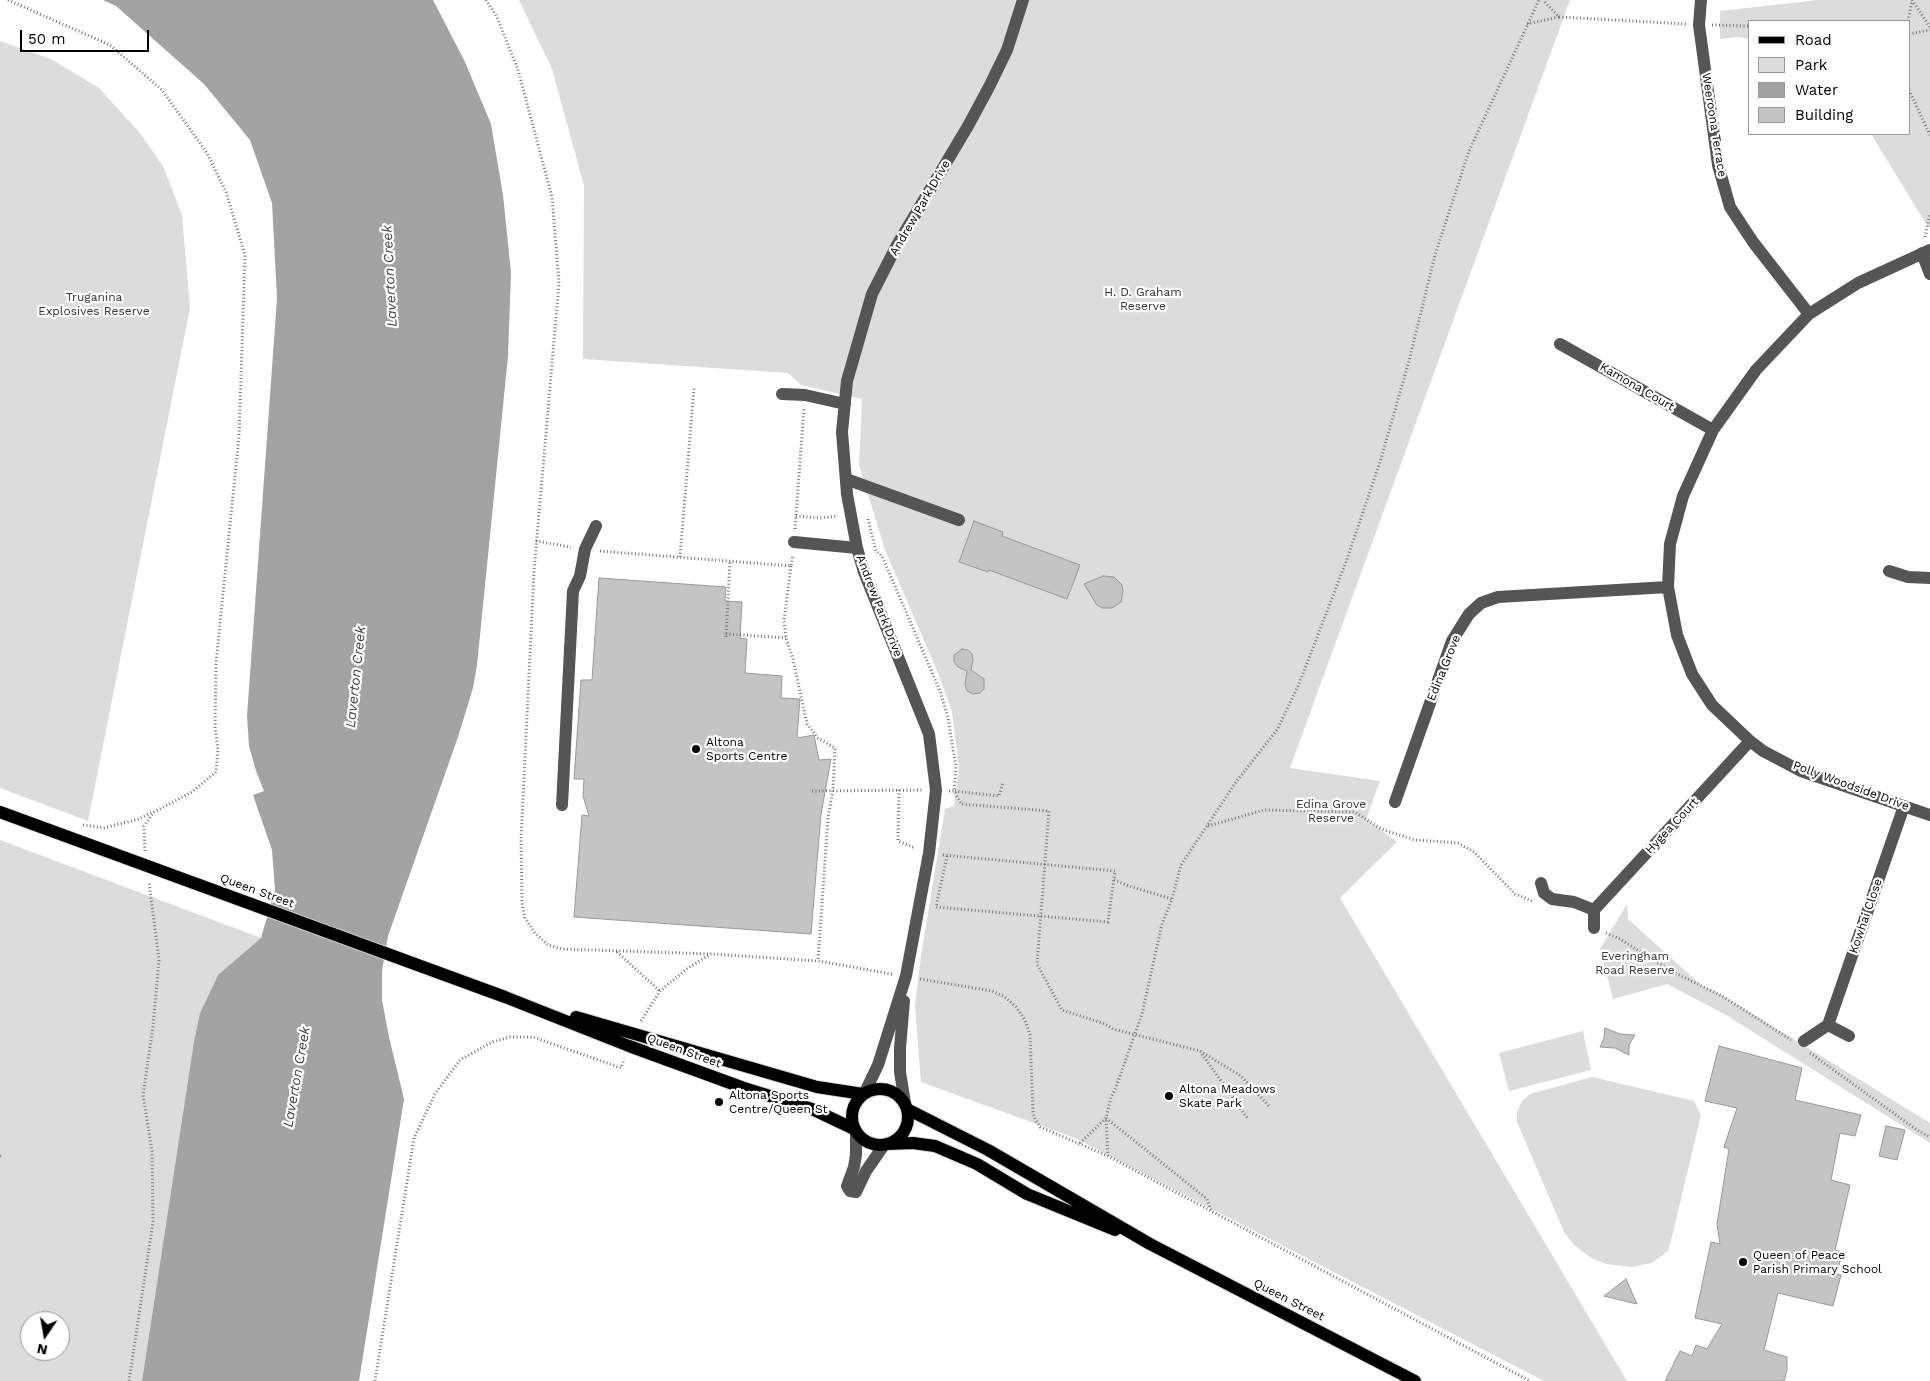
<!DOCTYPE html>
<html>
<head>
<meta charset="utf-8">
<style>
	body { margin:0 }
	#map { position:relative; width:1930px; height:1381px; overflow:hidden; background:#fff; font-family:"Work Sans",sans-serif }
	canvas { display:block }
	.legend { position:absolute; left:1748px; top:20px; width:162px; height:115px; box-sizing:border-box; background:#fff; border:1px solid #999; margin:0; padding:6px 9px; list-style:none; font-size:15px; color:#000 }
	.legend li { display:flex; align-items:center; gap:10px; height:25px }
	.legend b { width:25px; border:1px solid #999 }
	.north { position:absolute; left:20px; top:1311px; width:50px; height:50px; box-sizing:border-box; background:#fff; border:1px solid #999; border-radius:50%; rotate:192deg; font-size:14px; font-weight:700; line-height:20px; text-align:center; color:#000 }
	.north::after { content:''; display:block; margin:auto; width:18px; height:22px; background:#000; clip-path:polygon(50% 0,100% 100%,50% 72%,0 100%) }
	.scale { position:absolute; left:20px; top:30px; width:129px; height:22px; box-sizing:border-box; border:2px solid #000; border-top:0; padding-left:6px; font-size:15px; line-height:18px; white-space:nowrap; color:#000; -webkit-text-stroke:4px #fff; paint-order:stroke }
</style>
</head>
<body>
<div id="map">
<canvas width="1930" height="1381"></canvas>
<ul class="legend">
<li><b style="height:6px;background:#000"></b>Road</li>
<li><b style="height:14px;background:#dcdcdc"></b>Park</li>
<li><b style="height:14px;background:#a3a3a3"></b>Water</li>
<li><b style="height:14px;background:#c4c4c4"></b>Building</li>
</ul>
<div class="north">N</div>
<div class="scale">50 m</div>
</div>
<script>
const g = document.querySelector('canvas').getContext('2d');
g.lineJoin = 'round';
function paint(path, color) { g.fillStyle = color; g.fill(path, 'evenodd'); }
const shape = rows => new Path2D(rows.map(r => 'M' + r).join(''));
function stroke(path, color, width, dash) { g.strokeStyle = color; g.lineWidth = width; g.lineCap = dash ? 'butt' : 'round'; g.setLineDash(dash || []); g.stroke(path); }
function label(font, color, halo, rows, align = 'center') {
  g.font = font + ' "Work Sans",sans-serif'; g.lineWidth = 4.5; g.setLineDash([]); g.textBaseline = 'middle'; g.strokeStyle = halo; g.fillStyle = color; for (const [text, x, y, turn = 0] of rows) {
    g.save(); g.translate(x, y); g.rotate((+turn || 0) * Math.PI / 180); g.textAlign = isNaN(turn) ? turn : align; if (halo) g.strokeText(text, 0, 0); g.fillText(text, 0, 0); g.restore();
  }
}
const green = shape([
	[519,0,1570,0,1290,768,1380,781,1366,819,1397,842,1340,898,1627,1381,1544,1381,1075,1138,921,1082,915,1006,921,956,945,809,954,806,959,767,952,712,938,673,885,550,859,465,862,399,801,385,788,373,583,359,584,186,552,69],
	[1818,0,1930,0,1930,227,1928,227,1871,134,1909,134,1909,21,1749,21,1749,39,1738,37,1720,39,1720,11],
	[0,41,51,59,99,88,139,132,163,166,182,215,190,308,88,821,0,788],
	[0,840,261,938,218,975,200,1013,194,1041,142,1381,0,1381],
	[30,1321,60,1321,60,1351,30,1351],
	[1627,904,1628,919,1702,986,1722,995,1930,1123,1930,1143,1726,1015,1667,984,1613,999,1600,949],
	[1583,1031,1591,1070,1509,1091,1499,1053],
	[1592,1077,1694,1101,1701,1115,1670,1245,1668,1251,1652,1263,1631,1267,1607,1264,1591,1258,1574,1245,1564,1232,1517,1122,1517,1112,1522,1101,1530,1094]
]);
const water = shape([
	[103,0,433,0,465,62,491,124,503,195,511,273,508,356,477,665,473,688,458,737,388,936,382,971,382,1000,389,1037,404,1099,359,1381,142,1381,194,1041,200,1013,218,975,261,938,275,890,272,850,253,795,264,791,256,771,249,746,247,716,277,298,272,203,250,140,204,84,116,6]
]);
const building = shape([
	[974,521,1003,532,1002,536,1080,565,1067,599,989,570,988,572,959,562,974,521],
	[1103,576,1114,577,1122,585,1123,591,1121,602,1112,608,1102,608,1097,605,1084,584,1103,576],
	[599,578,726,587,725,601,742,602,740,638,747,639,745,673,782,676,781,698,800,699,797,738,814,735,819,760,831,759,821,814,811,934,574,917,582,815,589,816,583,796,584,779,574,779,581,680,592,680,599,578],
	[962,649,968,650,972,654,973,660,971,670,984,679,984,689,980,693,973,694,967,691,965,684,967,671,958,667,954,662,954,655,962,649],
	[1605,1028,1620,1034,1635,1035,1629,1045,1629,1055,1615,1048,1600,1047,1604,1038,1605,1028],
	[1719,1046,1802,1068,1795,1100,1861,1115,1855,1136,1840,1133,1831,1180,1850,1185,1835,1250,1842,1252,1837,1274,1841,1275,1833,1306,1778,1293,1764,1350,1787,1357,1787,1370,1784,1381,1665,1381,1680,1351,1692,1356,1696,1345,1707,1349,1722,1324,1695,1318,1711,1242,1720,1244,1717,1224,1729,1149,1724,1147,1737,1108,1705,1101,1719,1046],
	[1886,1126,1905,1130,1897,1160,1879,1156,1886,1126],
	[1626,1279,1637,1304,1604,1296,1626,1279]
]);
const path = shape([
	[8,0,110,45,162,90,207,153,226,192,245,255,239,436,216,663,215,727,218,750,216,772,192,792,154,812,144,826,145,851],
	[486,0,497,17,518,70,552,197,559,283,534,571,521,840,522,903,525,918,535,933,548,945,562,949,710,954],
	[1912,0,1930,27],
	[1559,17,1686,24],
	[1908,21,1912,1],
	[1527,24,1559,17,1543,0],
	[1712,25,1749,26],
	[1909,34,1930,30],
	[1909,90,1930,135],
	[1925,237,1930,213],
	[796,516,820,518,838,516],
	[868,519,876,551,882,556,940,691,948,718,956,767,954,791,999,796,1003,782],
	[795,529,804,408],
	[536,541,571,547],
	[600,551,791,566,793,555],
	[680,557,694,388],
	[791,566,784,621,786,638,793,659,807,724,818,738,835,748,833,790,828,818,818,961],
	[726,634,786,638],
	[726,637,730,561],
	[899,790,898,841,915,848],
	[812,791,922,790],
	[949,791,954,791,961,804,1049,811,1037,964,1062,1010,1105,1024,1113,1029,1200,1051,1241,1076,1270,1107],
	[83,825,104,828,139,819,153,812],
	[1208,826,1264,810,1355,812,1381,829,1415,840,1458,843,1474,852,1515,894,1532,901],
	[943,855,1115,871,1108,922,936,907,947,856],
	[1114,880,1129,886,1172,899],
	[1606,933,1620,939,1671,971,1722,996,1791,1040],
	[617,952,660,991],
	[920,979,992,991,1005,997,1016,1007,1025,1020,1030,1035,1033,1112,1035,1119,1040,1127,1108,1156,1530,1381],
	[641,1021,660,991,688,968,711,954,818,961,892,974],
	[1810,1053,1917,1130,1930,1137],
	[1202,1054,1248,1119],
	[1080,1143,1106,1118,1108,1156],
	[0,1156,2,1155],
	[1211,1210,1207,1199,1106,1118,1111,1097,1115,1090,1142,1014,1162,924,1172,899,1181,865,1236,782,1277,730,1299,684,1346,562,1380,462,1409,361,1435,255,1469,151,1539,0],
	[129,1381,153,1222,152,1151,143,1095,153,1026,159,960,149,882],
	[375,1381,414,1138,435,1094,460,1060,492,1042,510,1037,533,1037,621,1068,624,1059]
]);
const minor = shape([
	[1701,0,1699,25,1718,165,1730,207,1753,242,1809,314],
	[1930,250,1858,283,1809,314,1756,370,1713,430,1683,496,1670,544,1668,587,1677,635,1692,674,1712,705,1750,741,1763,751,1801,771,1930,815],
	[1922,253,1930,274],
	[1560,344,1713,430],
	[782,394,805,395,845,404],
	[846,479,959,520],
	[794,542,857,548],
	[1889,571,1908,577,1930,578],
	[1395,802,1452,641,1469,614,1481,603,1498,597,1668,587],
	[562,805,573,591,580,576,585,549,596,526],
	[1541,883,1544,893,1552,899,1574,902,1594,910,1594,928],
	[1594,910,1750,741],
	[904,1001,900,1048,900,1072,905,1103],
	[1828,1025,1904,806],
	[1804,1041,1828,1025,1849,1036],
	[865,1092,878,1065,906,976,929,853,936,790,929,734,864,572,857,548,847,494,842,432,847,381,872,294,897,245,968,126,989,87,1007,50,1023,0],
	[856,1131,856,1155,854,1167,847,1186,850,1191,856,1192,866,1171,884,1145]
]);
const major = shape([
	[0,812,505,997,629,1046,744,1088,812,1109,854,1129],
	[576,1017,817,1087,863,1094],
	'852 1117a28 28 0 1 1 56 0a28 28 0 1 1-56 0Z',
	[907,1109,988,1150,1150,1244,1415,1381],
	[887,1144,913,1143,935,1146,977,1164,1027,1194,1115,1230]
]);
const markers = [
	[696,749,5,"#000"],
	[1169,1096,5,"#000"],
	[719,1102,5,"#000"],
	[1743,1262,5,"#000"]
];
const streetNames = [
	["Weeroona Terrace",1714,125,81],
	["Andrew Park Drive",920,208,-60],
	["Kamona Court",1637,387,30],
	["Andrew Park Drive",879,606,69],
	["Edina Grove",1444,668,-68],
	["Polly Woodside Drive",1851,786,20],
	["Hygea Court",1672,826,-47],
	["Queen Street",257,891,20],
	["Kowhai Close",1866,916,-71],
	["Queen Street",684,1051,20],
	["Queen Street",1289,1300,27]
];
const parkNames = [
	["H. D. Graham",1143,292],
	["Reserve",1143,306],
	["Truganina",94,297],
	["Explosives Reserve",94,311],
	["Edina Grove",1331,804],
	["Reserve",1331,818],
	["Everingham",1635,956],
	["Road Reserve",1635,970]
];
const poiNames = [
	["Altona",706,742],
	["Sports Centre",706,756],
	["Altona Meadows",1179,1089],
	["Skate Park",1179,1103],
	["Altona Sports",729,1095],
	["Centre/Queen St",729,1109],
	["Queen of Peace",1753,1255],
	["Parish Primary School",1753,1269]
];
const waterNames = [
	["Laverton Creek",390,276,-93],
	["Laverton Creek",356,677,-84],
	["Laverton Creek",297,1077,-80]
];
paint(green, '#dcdcdc');
paint(water, '#a3a3a3');
paint(building, '#c4c4c4');
stroke(building, '#999', 1);
stroke(major, '#dbdbdb', 14);
stroke(path, '#777', 3, [1, 2.5]);
stroke(minor, '#555', 12);
stroke(major, '#000', 12);
for (const [x, y, r, color] of markers) { const dot = new Path2D(); dot.arc(x, y, r, 0, 2 * Math.PI); g.fillStyle = color; g.fill(dot); stroke(dot, '#fff', 2); }
label('12px', '#000', '#fff', streetNames);
label('12px', '#333', '#fff', parkNames);
label('12px', '#000', '#fff', poiNames, 'left');
label('italic 14px', '#444', '#fff', waterNames);
</script>
</body>
</html>
